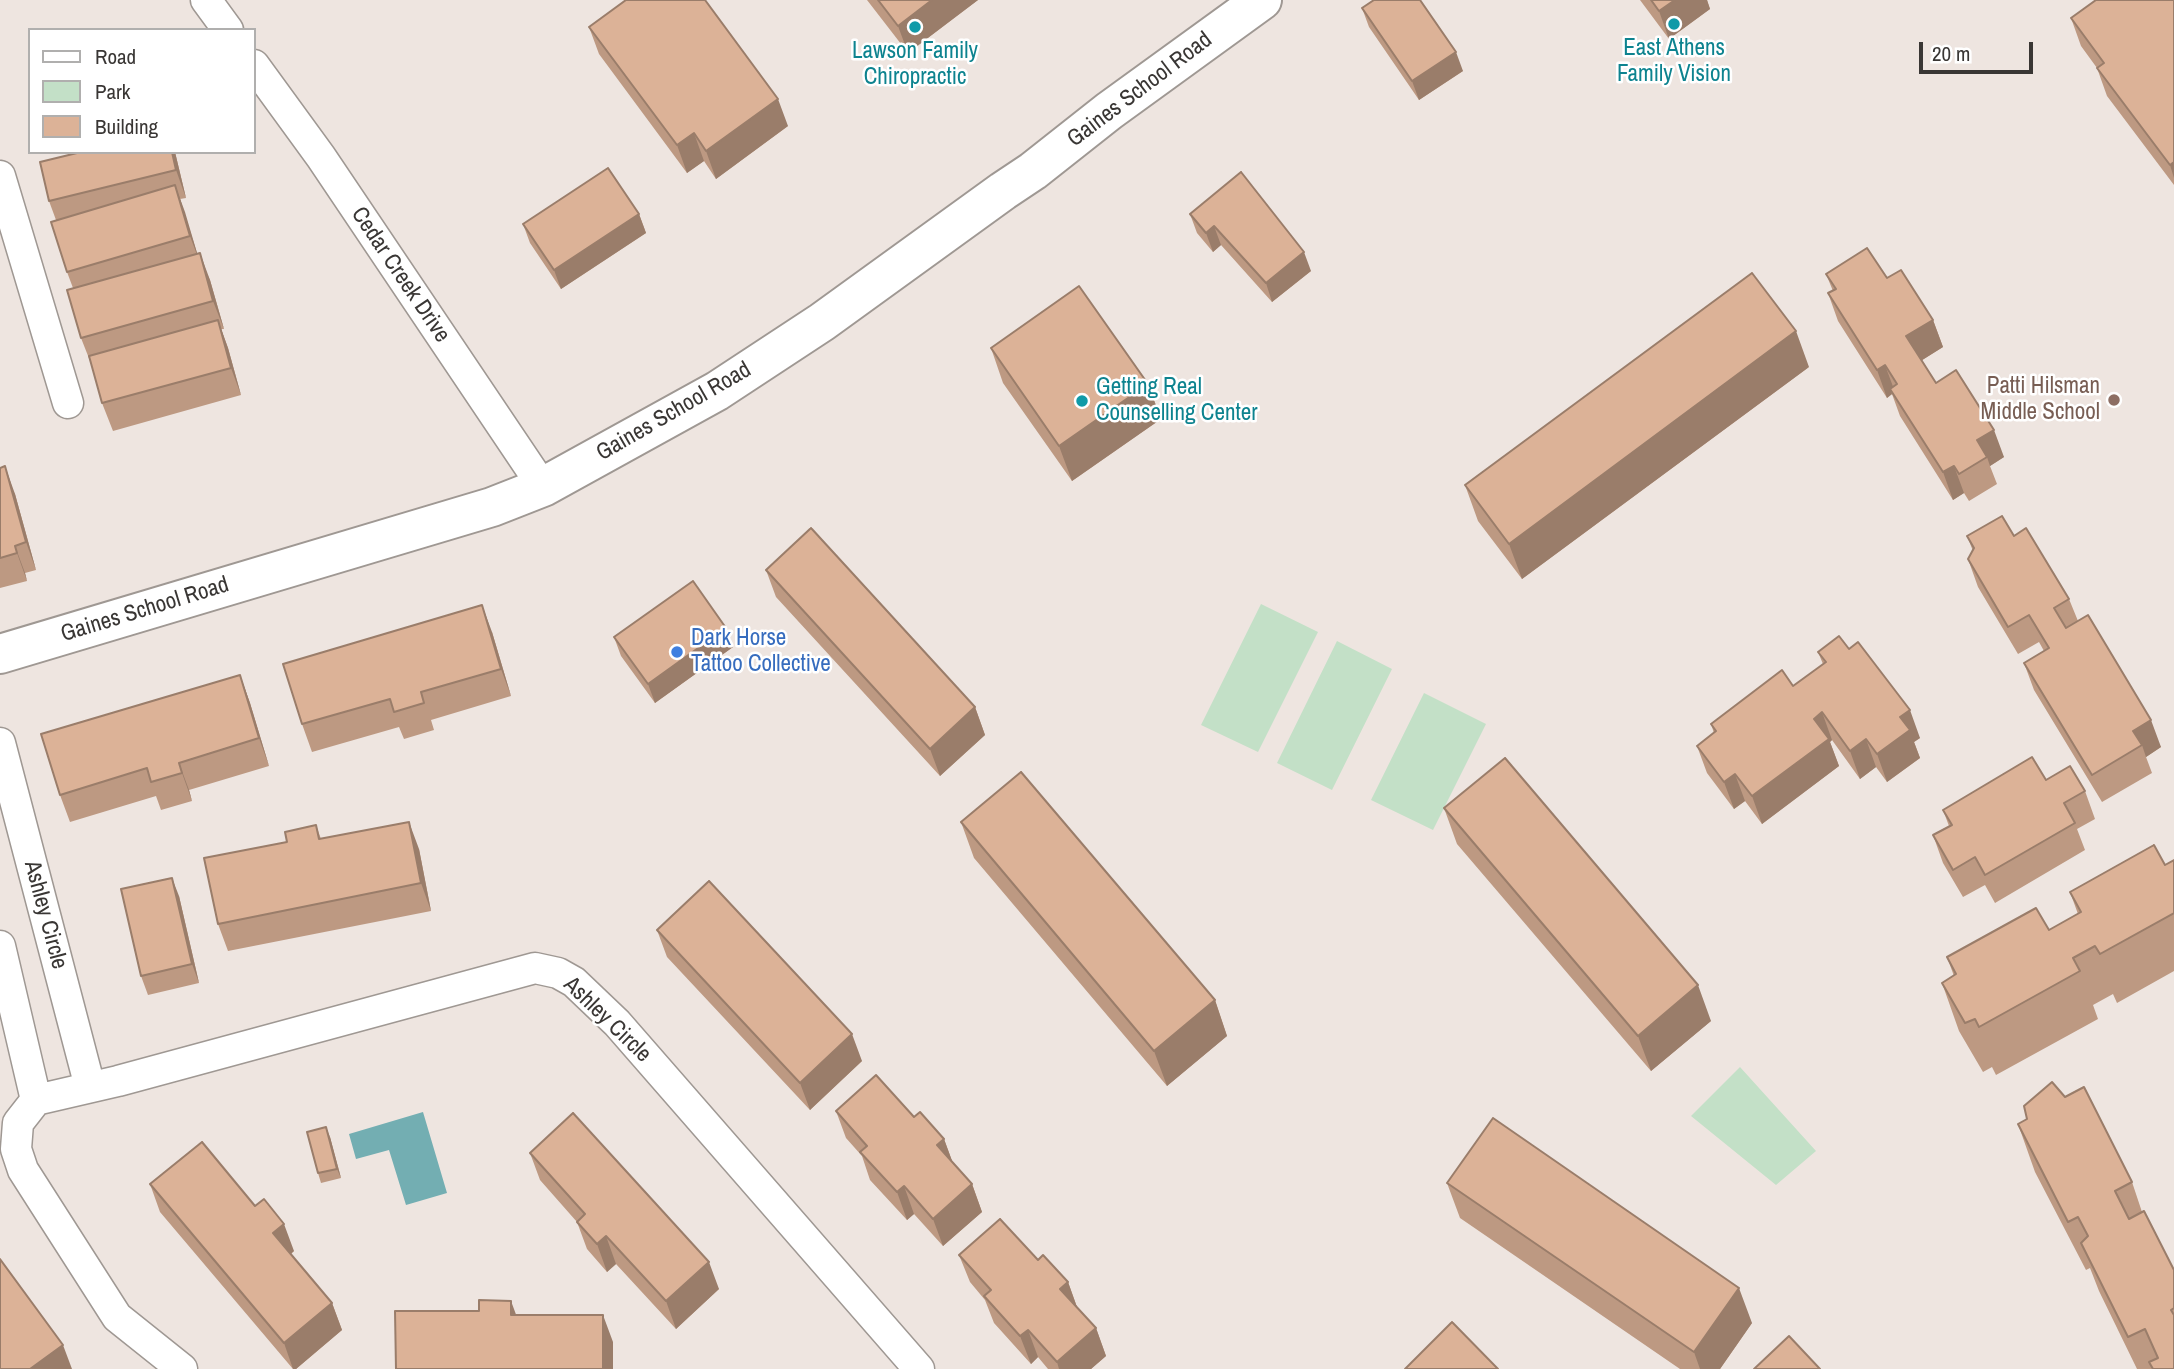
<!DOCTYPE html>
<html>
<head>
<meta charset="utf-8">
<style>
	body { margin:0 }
	#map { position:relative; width:2174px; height:1369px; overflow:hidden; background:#eee5e0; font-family:"Archivo Narrow",sans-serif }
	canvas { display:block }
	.legend { position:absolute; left:28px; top:28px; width:228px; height:126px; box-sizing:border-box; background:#fff; border:2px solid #b0afae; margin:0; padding:9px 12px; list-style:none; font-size:21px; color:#393634 }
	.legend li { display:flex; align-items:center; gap:14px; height:35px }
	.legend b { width:35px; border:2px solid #b0afae }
	.scale { position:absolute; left:1919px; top:42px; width:114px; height:32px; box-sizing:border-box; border:4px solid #393634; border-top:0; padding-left:9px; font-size:21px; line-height:24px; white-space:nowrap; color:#393634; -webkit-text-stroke:5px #fff; paint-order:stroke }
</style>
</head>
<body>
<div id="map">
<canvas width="2174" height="1369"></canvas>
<ul class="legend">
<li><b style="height:9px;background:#fff"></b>Road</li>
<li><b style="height:19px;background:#c3e0c7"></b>Park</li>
<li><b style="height:19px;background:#dcb297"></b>Building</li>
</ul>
<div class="scale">20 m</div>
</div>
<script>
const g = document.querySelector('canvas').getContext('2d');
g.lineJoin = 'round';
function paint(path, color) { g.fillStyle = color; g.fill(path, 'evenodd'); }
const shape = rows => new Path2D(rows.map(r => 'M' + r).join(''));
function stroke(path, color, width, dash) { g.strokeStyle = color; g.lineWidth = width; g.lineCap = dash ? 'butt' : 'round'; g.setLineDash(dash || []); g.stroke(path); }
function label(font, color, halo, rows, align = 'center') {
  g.font = font + ' "Archivo Narrow",sans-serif'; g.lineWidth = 5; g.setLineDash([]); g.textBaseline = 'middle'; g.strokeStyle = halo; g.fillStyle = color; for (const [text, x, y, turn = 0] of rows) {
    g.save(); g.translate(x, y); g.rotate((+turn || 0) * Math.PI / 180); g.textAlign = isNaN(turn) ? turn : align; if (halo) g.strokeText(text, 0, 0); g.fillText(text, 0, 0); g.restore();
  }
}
const green = shape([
	[1261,604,1318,632,1258,752,1201,725],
	[1337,641,1392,669,1332,790,1277,763],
	[1424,693,1486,724,1433,830,1371,800],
	[1740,1067,1816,1151,1776,1185,1691,1116]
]);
const water = shape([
	[423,1112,447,1193,406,1205,389,1150,356,1159,349,1134]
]);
const minor = shape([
	[206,0,228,30],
	[254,65,321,157,543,487],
	[0,176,68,403],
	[0,743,90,1087],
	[0,946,36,1100],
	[182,1369,117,1317,23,1170,16,1149,18,1123,36,1100,118,1081,535,968,558,973,574,982,617,1023,919,1369]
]);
const secondary = shape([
	[0,654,492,507,543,487,717,391,822,322,1003,191,1033,171,1109,111,1262,0]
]);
const wall = shape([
	[867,0,978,0,908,53],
	[1640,0,1707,0,1710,9,1669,39],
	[2174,0,2174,185,2107,96,2097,68,2081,46,2071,18],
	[1362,8,1463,71,1419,100,1369,27],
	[589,27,788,126,716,179,704,161,687,173,599,54],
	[77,152,175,152,186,198,180,199,197,253,210,280,224,329,221,329,228,348,241,395,113,431,102,403,92,366,81,338,73,288,67,272,56,220,49,201],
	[639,214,646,233,561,289,530,243,523,224],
	[1190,214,1311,271,1272,302,1221,245,1213,252,1197,233],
	[1826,274,1887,278,1933,320,1943,347,1922,360,1936,383,2004,457,1990,466,1997,484,1969,501,1964,493,1953,500,1900,416,1892,394,1887,398,1838,321,1828,293,1833,291],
	[991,348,1148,384,1161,419,1072,481,1003,383],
	[1809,367,1522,579,1478,521,1465,485],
	[0,468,15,494,36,570,25,573,27,581,0,588],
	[1967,536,2014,536,2069,599,2078,621,2161,747,2146,757,2152,773,2102,802,2034,690,2024,663,2044,651,2039,642,2018,654,1978,587,1968,559,1973,551],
	[766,570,975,707,985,735,940,776,776,597],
	[726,628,733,647,655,703,621,656,614,637],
	[492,632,511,696,431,720,434,730,404,739,399,727,312,752,302,724],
	[1818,652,1920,738,1914,742,1920,758,1887,782,1876,767,1860,779,1832,740,1830,742,1839,766,1762,824,1745,801,1734,809,1707,773,1697,746,1714,733,1711,724,1793,686,1823,664],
	[240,675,250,703,269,766,189,790,192,801,161,810,156,796,70,822,60,795],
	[2046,780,2085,791,2095,819,2077,829,2085,850,1995,903,1985,885,1963,897,1943,863,1933,835,1949,826,1943,810],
	[1444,808,1711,1021,1651,1071,1457,844],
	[961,822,1215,1000,1227,1036,1167,1086,974,858],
	[316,825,321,839,419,849,431,911,228,951,218,924,287,842],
	[2174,860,2174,971,2117,1003,2113,994,2093,1005,2098,1019,1996,1075,1992,1067,1983,1072,1959,1031,1942,983,1954,976,1947,957,2049,930,2078,914,2070,892,2165,865],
	[179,896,199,983,148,995,141,976],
	[657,930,862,1061,810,1110,667,957],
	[836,1111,914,1117,944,1139,953,1164,972,1184,982,1212,943,1246,914,1214,907,1220,870,1180,862,1156,846,1138],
	[2018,1124,2132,1182,2142,1212,2174,1270,2174,1369,2137,1369,2099,1291,2090,1268,2086,1270,2035,1172],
	[330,1137,341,1178,321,1183,318,1173],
	[530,1153,719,1289,676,1329,616,1264,607,1272,587,1249,577,1222,540,1180],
	[1447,1183,1752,1323,1720,1369,1680,1369,1460,1218],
	[150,1184,294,1251,291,1254,332,1303,342,1330,296,1369,293,1369,160,1212],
	[959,1255,1038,1260,1068,1282,1077,1307,1096,1328,1106,1356,1091,1369,1048,1369,1038,1357,1031,1364,994,1323,985,1300,970,1282]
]);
const shadedWall = shape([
	[932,0,978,0,908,53,898,26],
	[1675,0,1707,0,1710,9,1669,39,1659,11],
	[1456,52,1463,71,1419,100,1412,81],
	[778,99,788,126,716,179,706,151],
	[694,133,704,161,687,173,677,145],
	[172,152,175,152,186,198,176,170],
	[2174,162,2174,178,2170,165],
	[175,185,185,212,200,263,190,236],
	[639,214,646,233,561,289,554,270],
	[1214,226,1221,245,1213,252,1206,233],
	[1304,252,1311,271,1272,302,1266,283],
	[200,253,210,280,224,329,213,301],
	[218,320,228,348,241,395,231,368],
	[1933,320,1943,347,1916,364,1906,336],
	[1796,331,1809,367,1522,579,1509,544],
	[1885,365,1895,392,1890,389,1892,394,1887,398,1877,370],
	[1148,384,1161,419,1072,481,1059,446],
	[1994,430,2004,457,1990,466,1987,457,1977,440],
	[5,466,15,494,36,570,26,542],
	[1954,466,1964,493,1953,500,1943,472],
	[15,546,25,573,27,581,17,553],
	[482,605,492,632,511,696,501,669],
	[726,628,733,647,655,703,648,684],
	[240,675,250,703,269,766,259,738],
	[975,707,985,735,940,776,930,749],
	[1910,710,1920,738,1914,742,1920,758,1887,782,1877,754,1900,717],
	[1822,712,1832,740,1830,742,1839,766,1762,824,1752,796,1814,719],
	[2151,720,2161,747,2146,757,2142,745,2133,731],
	[1866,739,1876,767,1860,779,1850,751],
	[179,763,189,790,192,801,182,773],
	[1735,774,1745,801,1734,809,1724,782],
	[409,822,419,849,431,911,421,883],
	[172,878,179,896,199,983,192,964],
	[1698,985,1711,1021,1651,1071,1638,1036],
	[1215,1000,1227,1036,1167,1086,1154,1051],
	[852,1034,862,1061,810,1110,800,1083],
	[326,1127,330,1137,341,1178,337,1169],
	[944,1139,954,1166,937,1145],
	[972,1184,982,1212,943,1246,933,1219],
	[904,1186,914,1214,907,1220,897,1192],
	[284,1224,294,1251,283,1260,273,1233],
	[606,1236,616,1264,607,1272,597,1244],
	[709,1262,719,1289,676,1329,666,1301],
	[1068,1282,1078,1310,1060,1289],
	[1739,1288,1752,1323,1720,1369,1700,1369,1694,1352],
	[511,1301,521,1328,511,1315],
	[332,1303,342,1330,296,1369,293,1369,284,1343],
	[603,1315,613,1342,613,1369,603,1369],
	[1096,1328,1106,1356,1091,1369,1059,1369,1057,1362],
	[1028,1330,1038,1357,1031,1364,1020,1336],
	[63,1345,72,1369,30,1369]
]);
const building = shape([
	[626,0,705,0,778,99,706,151,694,133,677,145,589,27,626,0],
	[878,0,932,0,898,26,878,0],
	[1374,0,1420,0,1456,52,1412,81,1362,8,1374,0],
	[1651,0,1675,0,1659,11,1651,0],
	[2096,0,2174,0,2174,162,2170,165,2097,68,2104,63,2071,18,2096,0],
	[77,152,172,152,176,170,49,201,40,162,77,153,77,152],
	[608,168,639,214,554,270,523,224,608,168],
	[1241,172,1304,252,1266,283,1214,226,1206,233,1190,214,1241,172],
	[175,185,190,236,67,272,51,222,175,185],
	[1867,248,1887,278,1901,270,1933,320,1906,336,1936,383,1956,370,1994,430,1977,440,1987,457,1959,474,1954,466,1943,472,1890,389,1897,384,1885,365,1877,370,1828,293,1836,289,1826,274,1867,248],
	[200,253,213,301,81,338,67,290,200,253],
	[1752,273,1796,331,1509,544,1465,485,1752,273],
	[1079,286,1148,384,1059,446,991,348,1079,286],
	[218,320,231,368,102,403,89,356,218,320],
	[5,466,26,542,15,546,17,553,0,558,0,468,5,466],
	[2002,516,2014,536,2026,528,2069,599,2054,608,2066,628,2088,615,2151,720,2133,731,2142,745,2092,775,2024,663,2049,648,2029,615,2008,627,1968,559,1974,548,1967,536,2002,516],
	[811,528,975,707,930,749,766,570,811,528],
	[693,581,726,628,648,684,614,637,693,581],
	[482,605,501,669,421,692,424,703,394,712,390,699,302,724,283,664,482,605],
	[1839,636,1849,649,1858,642,1910,710,1900,717,1910,730,1877,754,1866,739,1850,751,1822,712,1814,719,1829,739,1752,796,1735,774,1724,782,1697,746,1716,731,1711,724,1782,670,1793,686,1826,662,1818,652,1839,636],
	[240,675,259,738,179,763,182,773,151,782,147,768,60,795,41,734,240,675],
	[2032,757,2046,780,2070,766,2085,791,2064,803,2075,823,1985,875,1975,857,1953,870,1933,835,1952,825,1943,810,2032,757],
	[1505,758,1698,985,1638,1036,1444,808,1505,758],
	[1021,772,1215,1000,1154,1051,961,822,1021,772],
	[409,822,421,883,218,924,204,858,287,842,285,832,316,825,319,839,409,822],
	[2154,845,2165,865,2174,860,2174,913,2100,954,2095,946,2073,958,2080,971,1979,1027,1975,1019,1965,1023,1942,983,1956,974,1947,957,2036,908,2049,930,2081,912,2070,892,2154,845],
	[172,878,192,964,141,976,121,889,172,878],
	[709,881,852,1034,800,1083,657,930,709,881],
	[876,1075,914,1117,920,1112,944,1139,937,1145,972,1184,933,1219,904,1186,897,1192,860,1152,867,1146,836,1111,876,1075],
	[2052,1082,2065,1097,2084,1087,2132,1182,2115,1191,2129,1219,2144,1211,2174,1270,2174,1308,2171,1310,2174,1315,2174,1369,2153,1369,2149,1362,2158,1358,2145,1329,2128,1337,2081,1243,2088,1236,2078,1217,2068,1222,2018,1124,2027,1119,2024,1106,2052,1082],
	[573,1113,709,1262,666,1301,606,1236,597,1244,577,1222,585,1214,530,1153,573,1113],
	[1493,1118,1739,1288,1694,1352,1447,1183,1493,1118],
	[326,1127,337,1169,318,1173,307,1132,326,1127],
	[202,1142,255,1206,264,1199,284,1224,273,1233,332,1303,284,1343,150,1184,202,1142],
	[1000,1219,1038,1260,1043,1255,1068,1282,1060,1289,1096,1328,1057,1362,1028,1330,1020,1336,984,1296,991,1290,959,1255,1000,1219],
	[0,1259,63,1345,30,1369,0,1369,0,1259],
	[479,1300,511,1301,511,1315,603,1315,603,1369,396,1369,395,1311,479,1311,479,1300],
	[1452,1322,1498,1369,1405,1369,1452,1322],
	[1789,1336,1820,1369,1754,1369,1789,1336]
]);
const markers = [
	[1674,24,7,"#0f9aa8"],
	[915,27,7,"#0f9aa8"],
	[2114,400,7,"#8d6e63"],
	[1082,401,7,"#0f9aa8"],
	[677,652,7,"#3f7fe0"]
];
const cultureNames = [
	["East Athens",1674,49],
	["Family Vision",1674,75],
	["Lawson Family",915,52],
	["Chiropractic",915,78],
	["Getting Real",1096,388,"left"],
	["Counselling Center",1096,414,"left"]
];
const streetNames = [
	["Gaines School Road",1140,90,-37],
	["Cedar Creek Drive",400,275,56],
	["Gaines School Road",674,412,-30],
	["Gaines School Road",145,610,-17],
	["Ashley Circle",45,915,75],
	["Ashley Circle",607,1020,44]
];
const educationNames = [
	["Patti Hilsman",2100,387],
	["Middle School",2100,413]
];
const shopNames = [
	["Dark Horse",691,639],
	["Tattoo Collective",691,665]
];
paint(green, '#c3e0c7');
paint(water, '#73aeb2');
stroke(minor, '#9f9893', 33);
stroke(secondary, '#9f9893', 42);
stroke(minor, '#fff', 30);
stroke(secondary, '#fff', 38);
paint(wall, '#bd9982');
paint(shadedWall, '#9a7d6a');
paint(building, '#dcb297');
stroke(building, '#9a7d6a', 2);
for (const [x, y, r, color] of markers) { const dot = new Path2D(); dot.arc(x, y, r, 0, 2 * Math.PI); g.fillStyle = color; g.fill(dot); stroke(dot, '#fff', 2.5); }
label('23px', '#0d838f', '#fff', cultureNames);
label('23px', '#393634', '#fff', streetNames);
label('23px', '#785e54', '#fff', educationNames, 'right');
label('23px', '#366cbe', '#fff', shopNames, 'left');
</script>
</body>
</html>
